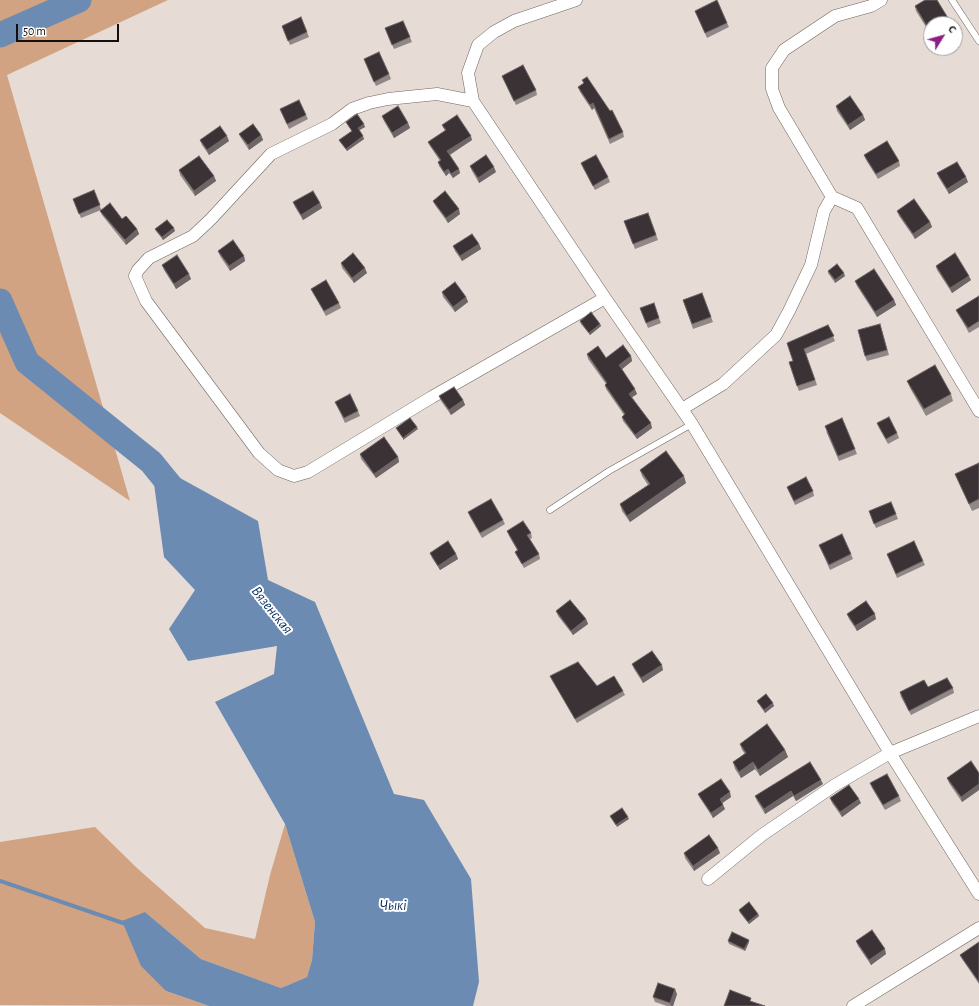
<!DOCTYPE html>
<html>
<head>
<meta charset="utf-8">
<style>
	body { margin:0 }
	#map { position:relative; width:979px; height:1006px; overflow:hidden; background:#e6dcd5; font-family:"Alegreya Sans",sans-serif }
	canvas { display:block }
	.north { position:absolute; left:923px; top:16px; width:40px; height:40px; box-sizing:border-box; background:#fff; border:1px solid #a09f9e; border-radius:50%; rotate:53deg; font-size:11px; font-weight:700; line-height:16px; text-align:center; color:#120f0d }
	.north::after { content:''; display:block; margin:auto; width:14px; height:18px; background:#8a1f85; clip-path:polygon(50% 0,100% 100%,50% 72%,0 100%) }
	.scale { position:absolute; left:16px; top:24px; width:103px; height:18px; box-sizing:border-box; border:2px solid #120f0d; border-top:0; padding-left:5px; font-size:12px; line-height:14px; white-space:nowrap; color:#120f0d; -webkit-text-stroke:3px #fff; paint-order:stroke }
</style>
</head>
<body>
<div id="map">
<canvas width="979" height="1006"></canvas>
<div class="north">С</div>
<div class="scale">50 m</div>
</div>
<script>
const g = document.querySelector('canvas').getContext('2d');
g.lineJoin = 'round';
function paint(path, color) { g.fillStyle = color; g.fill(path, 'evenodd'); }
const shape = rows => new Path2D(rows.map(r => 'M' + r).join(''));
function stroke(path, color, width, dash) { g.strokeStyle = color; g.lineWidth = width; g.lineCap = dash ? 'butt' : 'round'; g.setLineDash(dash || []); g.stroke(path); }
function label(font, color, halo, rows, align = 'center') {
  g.font = font + ' "Alegreya Sans",sans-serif'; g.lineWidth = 4; g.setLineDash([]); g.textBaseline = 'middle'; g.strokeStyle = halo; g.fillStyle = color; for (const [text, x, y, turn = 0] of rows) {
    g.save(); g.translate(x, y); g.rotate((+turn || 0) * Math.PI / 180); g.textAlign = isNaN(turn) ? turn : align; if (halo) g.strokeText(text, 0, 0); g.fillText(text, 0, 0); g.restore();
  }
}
const forest = shape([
	[0,0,168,0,7,75,130,501,0,413],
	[285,824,315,922,312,960,307,977,281,988,201,959,145,912,166,991,209,1006,0,1005,0,842,95,827,138,869,205,928,255,939,270,875]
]);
const water = shape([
	[151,462,258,521,268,580,315,602,394,794,424,800,471,879,479,982,473,1006,209,1006,166,991,141,966,122,921,145,912,201,959,281,988,307,977,312,960,315,922,285,824,215,702,274,674,277,646,188,661,169,629,195,590,164,557]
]);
const stream = shape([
	[0,881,126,924]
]);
const river = shape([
	[0,35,79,0],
	[0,301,27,362,151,462,173,489]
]);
const lane = shape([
	[952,0,979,41],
	[550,510,609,471,692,424]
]);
const street = shape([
	[576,0,514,21,494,32,478,45,468,73,473,101,605,298,692,424,890,753,979,894],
	[881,0,871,6,835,16,784,50,772,68,772,89,779,108,832,197,857,208,979,411],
	[473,101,437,94,388,99,369,103,352,109,332,124,271,154,211,219,193,236,149,258,138,270,135,276,146,301,259,453,278,470,294,476,308,472,432,397,605,298],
	[682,409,723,384,776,335,789,311,811,265,824,211,832,197],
	[708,879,762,835,835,785,890,753,979,716],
	[853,1006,979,928]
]);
const wall = shape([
	[915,6,951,23,952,24,931,24,931,35,916,11],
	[695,11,727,23,729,27,707,38],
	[403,21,412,42,394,49,385,28],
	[284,30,307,32,309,37,290,45],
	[364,59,389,74,391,79,376,86],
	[502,76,536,90,537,95,516,105],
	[578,87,623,132,624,137,610,144,594,108,592,110,580,92],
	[836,106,863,115,865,120,850,130,837,111],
	[280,109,306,115,308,119,289,129],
	[382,116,408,123,410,128,394,138,384,121],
	[346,122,365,127,359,130,364,139,347,151,340,142,339,140,352,131,347,124],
	[442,125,472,140,450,155,460,173,453,178,449,173,446,176,439,166,438,162,440,161,430,146,428,142,445,131],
	[239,134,261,135,263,140,249,150,241,138],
	[200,140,229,141,209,155,202,145],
	[864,155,899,161,900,166,878,179,866,160],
	[581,163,608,177,610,182,595,190,583,168],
	[470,166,496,172,479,183,472,171],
	[179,170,214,176,216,181,195,196,180,175],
	[937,173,968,182,949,194,939,178],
	[94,190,101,209,122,219,137,229,139,234,126,245,102,215,100,211,101,210,81,218,73,199],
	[433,201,460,214,448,223,435,205],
	[293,202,320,203,322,208,303,220,295,207],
	[897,211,930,222,932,227,915,239,899,216],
	[648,213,658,240,635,249,624,221],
	[155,229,175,231,163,240,156,231],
	[479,244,481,249,462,261,455,251,453,246],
	[218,251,244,256,245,261,230,271,220,256],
	[341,263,367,273,354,283,342,268],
	[162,265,191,279,176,289,164,270],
	[936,266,971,280,952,293,937,270],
	[828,271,845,276,835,283,828,273],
	[855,281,894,300,896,305,877,317,857,286],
	[311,289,339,303,341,308,326,316,313,293],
	[442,292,466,297,468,302,455,312,443,297],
	[702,293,713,322,693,329,683,300],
	[979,296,979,327,969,333,958,314,956,310],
	[640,308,659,318,661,323,648,328],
	[580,321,600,324,601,326,590,335,581,324],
	[880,324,889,355,867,361,865,356],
	[828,325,835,341,806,354,817,385,799,391,797,386,793,361],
	[587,354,606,358,631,356,632,361,622,369,637,394,632,397,652,428,637,439,623,421,622,417,624,415,606,389,605,385,606,384,588,359],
	[907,381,951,394,953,401,926,416,910,388],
	[439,396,463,400,465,405,451,415,441,401],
	[335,402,358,411,360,416,345,423],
	[877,423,897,433,899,438,888,444,879,428],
	[826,431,855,449,857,454,839,461],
	[360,454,398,457,399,462,376,478,361,459],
	[979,463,979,508,972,511,958,481,955,474],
	[640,470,686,483,630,522,622,511,620,504,648,485,642,476],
	[787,487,813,491,814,496,795,505],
	[869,511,896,514,898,519,876,528],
	[468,512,503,520,505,524,482,538,470,517],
	[507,531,531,533,532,538,530,539,539,554,540,559,524,568,517,556,515,552,517,550,509,536],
	[819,545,851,554,853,559,830,570],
	[430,553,456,554,458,559,440,570,432,558],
	[887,554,923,561,925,565,897,578],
	[556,611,586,619,588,624,573,635,558,616],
	[847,614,876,619,857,631,849,619],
	[632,664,663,670,643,683,634,669],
	[550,676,597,686,623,691,625,695,577,723,552,680],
	[928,687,953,688,954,693,911,715,901,697,900,692],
	[757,701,774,706,765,713,758,703],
	[740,744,785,750,788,757,760,776,755,769,741,778,735,769,733,762,745,754,742,750],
	[979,773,979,790,962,802,949,783,947,778],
	[870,783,899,796,901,801,885,810,872,788],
	[823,784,796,801,793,796,765,814,757,801,755,796],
	[698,794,731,797,722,803,725,809,713,818,700,798],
	[830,798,861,803,842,817,832,803],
	[684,853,720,853,694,871,685,858],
	[739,910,758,914,759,916,749,924,740,913],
	[749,940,749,942,745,951,729,944,728,941],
	[856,941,886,954,871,965,858,946],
	[979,942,979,984,962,959,960,955],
	[677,994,673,1006,667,1006,655,1002,653,997]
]);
const shadedWall = shape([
	[593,103,594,108,592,110,590,105],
	[863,115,865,120,850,130,848,125],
	[408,123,410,128,394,138,392,133],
	[364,124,365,127,358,131,358,128],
	[261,135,263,140,249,150,248,145],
	[227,136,229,141,209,155,207,150],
	[363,136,364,139,347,151,346,149],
	[471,136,472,140,449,155,447,151],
	[494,167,496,172,479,183,478,178],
	[448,169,449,173,446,176,444,172],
	[459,169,460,173,453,178,451,174],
	[214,176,216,181,195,196,194,191],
	[966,177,968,182,949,194,947,189],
	[320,203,322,208,303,220,301,215],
	[459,209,460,214,448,223,446,218],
	[930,222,932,227,915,239,913,234],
	[174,228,175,231,163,240,162,237],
	[137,229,139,234,126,245,125,240],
	[479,244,481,249,462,261,460,256],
	[244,256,245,261,230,271,229,266],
	[365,268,367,273,354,283,352,278],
	[844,273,845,276,835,283,835,280],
	[189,274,191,279,176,289,174,284],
	[969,276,971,280,952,293,950,288],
	[466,297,468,302,455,312,453,307],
	[894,300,896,305,877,317,875,312],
	[600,324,601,326,590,335,589,333],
	[631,356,632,361,621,370,619,365],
	[635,389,637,394,631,398,629,394],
	[463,400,465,405,451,415,449,410],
	[651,423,652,428,637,439,635,435],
	[417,427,418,429,403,440,403,438],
	[398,457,399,462,376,478,374,474],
	[684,476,686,483,630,522,627,516],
	[456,554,458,559,440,570,438,566],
	[875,614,876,619,857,631,855,626],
	[586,619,588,624,573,635,571,631],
	[662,665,663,670,643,683,641,678],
	[773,703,774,706,765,713,764,710],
	[785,750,788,757,760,776,758,770],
	[753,762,755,769,741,778,739,772],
	[821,780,823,784,796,801,794,796],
	[979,784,979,790,962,802,961,797],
	[791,791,793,796,765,814,764,809],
	[730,792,731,797,721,804,720,799],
	[859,799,861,803,842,817,840,812],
	[723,805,725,809,713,818,711,813],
	[628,817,629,819,617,827,616,825],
	[718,848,720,853,694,871,693,866],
	[758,914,759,916,749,924,748,922],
	[749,940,749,942,745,951,744,949],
	[885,949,886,954,871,965,869,960],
	[675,989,677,994,673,1006,671,1006,670,1003]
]);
const building = shape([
	[717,0,727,23,705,33,695,11,717,0],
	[925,0,937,0,951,23,949,24,931,24,931,33,915,6,925,0],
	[301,17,307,32,288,41,282,26,301,17],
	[403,21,410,37,392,45,385,28,403,21],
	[379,52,389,74,374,82,364,59,379,52],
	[523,65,536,90,514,101,502,76,523,65],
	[587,77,610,111,612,110,623,132,609,139,593,103,590,105,578,87,584,83,582,80,587,77],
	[850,96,863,115,848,125,836,106,850,96],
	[299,100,306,115,287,124,280,109,299,100],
	[398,106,408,123,392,133,382,116,398,106],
	[357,114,364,124,358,128,363,136,346,149,339,140,352,131,346,122,357,114],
	[457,115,471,136,447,151,459,169,451,174,448,169,444,172,438,162,441,160,428,142,446,130,442,125,457,115],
	[253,124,261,135,248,145,239,134,253,124],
	[220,126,227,136,207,150,200,140,220,126],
	[887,141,899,161,876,174,864,155,887,141],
	[486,155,494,167,478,178,470,166,486,155],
	[596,155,608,177,593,186,581,163,596,155],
	[199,156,214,176,194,191,179,170,199,156],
	[957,162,966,177,947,189,937,173,957,162],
	[94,190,100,205,79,214,73,199,94,190],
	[313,191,320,203,301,215,293,202,313,191],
	[445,191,459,209,446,218,433,201,445,191],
	[914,199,930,222,913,234,897,211,914,199],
	[110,203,122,219,126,216,137,229,125,240,100,211,110,203],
	[648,213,656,235,633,244,624,221,648,213],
	[167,220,174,228,162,237,155,229,167,220],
	[472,234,479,244,460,256,453,246,472,234],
	[233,240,244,256,229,266,218,251,233,240],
	[353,253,365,268,352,278,341,263,353,253],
	[955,253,969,276,950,288,936,266,955,253],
	[177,255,189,274,174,284,162,265,177,255],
	[837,264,844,273,835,280,828,271,837,264],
	[874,269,894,300,875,312,855,281,874,269],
	[326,280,339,303,324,311,311,289,326,280],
	[455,282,466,297,453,307,442,292,455,282],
	[702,293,711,317,692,324,683,300,702,293],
	[979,296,979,321,968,328,956,310,979,296],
	[654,303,659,318,646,323,640,308,654,303],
	[591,312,600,324,589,333,580,321,591,312],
	[880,324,887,350,865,356,858,330,880,324],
	[828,325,834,336,804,349,815,380,797,386,789,362,793,361,787,343,828,325],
	[623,345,631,356,619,365,635,389,629,394,651,423,635,435,622,417,625,414,605,385,607,383,587,354,598,346,606,358,623,345],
	[935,365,951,394,924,409,907,381,935,365],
	[454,387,463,400,449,410,439,396,454,387],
	[350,394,358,411,344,418,335,402,350,394],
	[889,417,897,433,886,439,877,423,889,417],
	[410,418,417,427,403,438,396,428,410,418],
	[842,418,855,449,838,456,825,426,842,418],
	[384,437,398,457,374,474,360,454,384,437],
	[666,451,684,476,627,516,620,504,650,484,640,470,666,451],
	[979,463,979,499,969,504,955,474,979,463],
	[806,477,813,491,794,501,787,487,806,477],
	[491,499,503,520,480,533,468,512,491,499],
	[891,502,896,514,874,524,869,511,891,502],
	[523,521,531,533,527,535,539,554,522,564,515,552,518,550,507,531,523,521],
	[842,534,851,554,829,565,819,545,842,534],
	[448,541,456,554,438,566,430,553,448,541],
	[914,541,923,561,896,574,887,554,914,541],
	[570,600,586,619,571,631,556,611,570,600],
	[866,601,875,614,855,626,847,614,866,601],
	[652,651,662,665,641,678,632,664,652,651],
	[578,662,597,686,614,676,623,691,575,719,550,676,578,662],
	[947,678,953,688,909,711,900,692,924,680,928,687,947,678],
	[766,694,773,703,764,710,757,701,766,694],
	[767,724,785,750,758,770,753,762,739,772,733,762,746,753,740,744,767,724],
	[971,761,979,773,979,784,961,797,947,778,971,761],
	[810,762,821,780,794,796,791,791,764,809,755,796,810,762],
	[887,774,899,796,883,805,870,783,887,774],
	[721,779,730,792,720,799,723,805,711,813,698,794,721,779],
	[849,785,859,799,840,812,830,798,849,785],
	[622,808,628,817,616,825,610,816,622,808],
	[709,835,718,848,693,866,684,853,709,835],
	[749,902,758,914,748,922,739,910,749,902],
	[872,930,885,949,869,960,856,941,872,930],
	[732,932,749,940,744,949,728,941,732,932],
	[979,942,979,982,960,955,979,942],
	[658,983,675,989,670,1003,653,997,658,983],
	[730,990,751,998,750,1001,765,1006,724,1006,730,990]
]);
const waterNames = [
	["Вязенская",272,610,51],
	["Чыкі",393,905]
];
paint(forest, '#d1a382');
paint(water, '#6c8bb3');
stroke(stream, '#6c8bb3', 4);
stroke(river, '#6c8bb3', 25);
stroke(lane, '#6e655f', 7);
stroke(street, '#6e655f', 13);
stroke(lane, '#fff', 6);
stroke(street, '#fff', 12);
paint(wall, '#908786');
paint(shadedWall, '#6e6566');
paint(building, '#3b3236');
stroke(building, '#6e6566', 1);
label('italic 15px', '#00295b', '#fff', waterNames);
</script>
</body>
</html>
